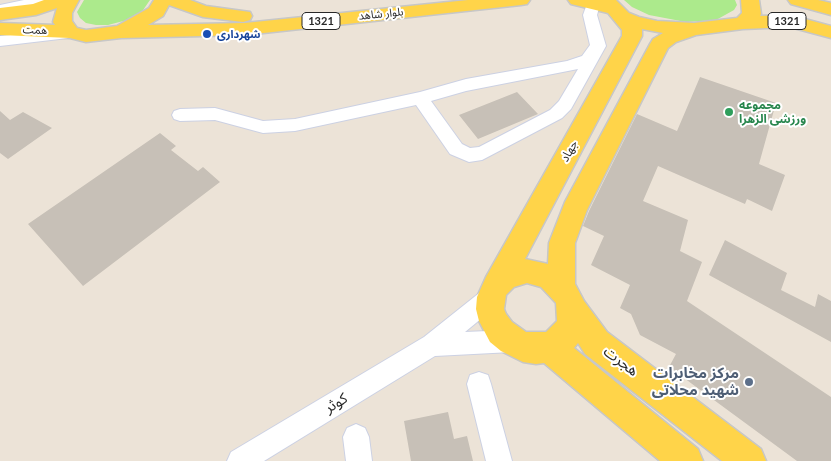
<!DOCTYPE html>
<html>
<head>
<meta charset="utf-8">
<style>
	body { margin:0 }
	canvas { display:block; background:#ece3d7 }
</style>
</head>
<body>
<canvas width="831" height="461"></canvas>
<script>
const g = document.querySelector('canvas').getContext('2d');
g.lineJoin = 'round';
function paint(path, color) { g.fillStyle = color; g.fill(path, 'evenodd'); }
const shape = rows => new Path2D(rows.map(r => 'M' + r).join(''));
function stroke(path, color, width, dash) { g.strokeStyle = color; g.lineWidth = width; g.lineCap = dash ? 'butt' : 'round'; g.setLineDash(dash || []); g.stroke(path); }
function label(font, color, halo, rows, align = 'center') {
  g.font = font + ' Lato,"Noto Sans Arabic",sans-serif'; g.lineWidth = 4; g.setLineDash([]); g.textBaseline = 'middle'; g.strokeStyle = halo; g.fillStyle = color; for (const [text, x, y, turn = 0] of rows) {
    g.save(); g.translate(x, y); g.rotate((+turn || 0) * Math.PI / 180); g.textAlign = isNaN(turn) ? turn : align; if (halo) g.strokeText(text, 0, 0); g.fillText(text, 0, 0); g.restore();
  }
}
const green = shape([
	[84,0,150,0,141,13,131,19,108,25,96,25,86,23,80,18,77,12],
	[624,0,735,0,737,5,734,10,716,20,686,22,649,15,632,7]
]);
const building = shape([
	[700,77,776,103,759,164,785,175,772,211,747,199,745,204,658,166,643,201,688,220,680,251,702,262,687,301,831,397,831,461,797,461,669,367,676,354,640,335,631,314,620,308,630,285,591,265,604,236,583,226,589,211,637,114,677,131],
	[517,92,538,114,478,139,459,115],
	[0,111,10,120,23,112,52,128,8,159,0,153],
	[160,133,176,146,171,150,198,171,203,167,220,182,83,286,28,224],
	[725,240,787,273,781,290,815,307,818,294,831,301,831,342,709,275],
	[448,412,454,439,467,436,473,461,411,461,404,421]
]);
const minor = shape([
	[24,0,52,0,50,3,0,13,0,5,24,0],
	[594,0,600,4,597,15,606,46,571,109,562,118,482,160,469,162,450,154,416,105,295,131,263,133,215,120,180,121,174,119,172,115,174,111,180,109,215,108,263,121,295,119,420,92,466,79,567,61,582,56,590,45,583,15,588,1,594,0],
	[578,69,559,101,550,110,479,147,470,148,462,144,431,101,466,91,578,69],
	[63,30,68,32,70,35,68,38,0,46,0,36,63,30],
	[491,287,499,290,502,297,499,304,465,332,512,330,520,333,523,341,520,349,512,352,435,356,264,461,227,461,231,452,424,337,483,290,491,287],
	[479,372,488,375,491,384,512,461,486,461,467,384,470,375,479,372],
	[356,424,365,428,369,437,372,461,346,461,343,437,347,428,356,424]
]);
const major = shape([
	[44,0,79,0,72,13,72,21,77,28,86,30,117,26,149,8,154,0,190,0,206,6,250,12,252,16,250,20,243,22,203,17,169,5,163,16,148,25,245,23,468,0,530,0,527,4,521,5,245,35,121,38,86,42,70,38,0,35,0,23,55,25,53,22,57,8,36,15,0,20,0,8,33,4,44,0],
	[568,0,616,0,629,13,639,17,657,21,694,23,737,18,742,13,741,0,759,0,761,14,760,16,790,15,831,26,831,38,790,27,743,29,696,35,676,42,668,48,587,210,575,243,575,284,584,301,607,332,761,449,766,461,722,461,585,354,578,343,574,348,698,449,703,461,660,461,544,363,536,364,523,362,501,351,490,342,479,321,476,309,477,297,486,277,622,36,622,30,608,13,571,4,568,0],
	[642,29,663,33,653,39,650,44,565,202,549,243,548,264,525,259,642,36,642,29],
	[527,283,541,287,556,303,557,321,546,332,526,332,512,322,506,314,504,309,506,295,514,287,527,283],
	[788,0,818,0,831,3,831,15,791,4,788,0]
]);
const markers = [
	[207,34,5,"#1a4fb4"],
	[729,112,5,"#2e9e5b"],
	[749,382,5,"#5c6f8a"]
];
const farStreetnames = [
	["بلوار شاهد",381,14,-6],
	["همت",35,30,3]
];
const shields = [
	[321,21,38],
	[787,21,38]
];
const shieldNames = [
	["1321",321,21],
	["1321",787,21]
];
const farTransitnames = [
	["شهرداری",217,34]
];
const leisureNames = [
	["مجموعه",739,105],
	["ورزشی الزهرا",739,119]
];
const streetNames = [
	["جهاد",569,151,-61]
];
const nearStreetnames = [
	["هجرت",621,361,37],
	["کوثر",336,403,-31]
];
const nearServicenames = [
	["مرکز مخابرات",739,373],
	["شهید محلاتی",739,390]
];
paint(green, '#acea8c');
paint(building, '#c7c0b7');
stroke(minor, '#ccd1e3', 2);
stroke(major, '#c7c7c7', 3);
paint(minor, '#fff');
paint(major, '#ffd449');
for (const [x, y, r, color] of markers) { const dot = new Path2D(); dot.arc(x, y, r, 0, 2 * Math.PI); g.fillStyle = color; g.fill(dot); stroke(dot, '#fff', 2); }
label('11px', '#282828', '#fff', farStreetnames);
for (const [x, y, w] of shields) { const box = new Path2D(); box.roundRect(x - w / 2, y - 8.5, w, 17, 4); g.fillStyle = '#fff'; g.fill(box); stroke(box, '#282828', 1); }
label('bold 11px', '#282828', null, shieldNames);
label('bold 11px', '#164399', '#fff', farTransitnames, 'left');
label('bold 12px', '#27864d', '#fff', leisureNames, 'left');
label('12px', '#282828', '#fff', streetNames);
label('15px', '#282828', '#fff', nearStreetnames);
label('bold 15px', '#4e5e75', '#fff', nearServicenames, 'right');
</script>
</body>
</html>
